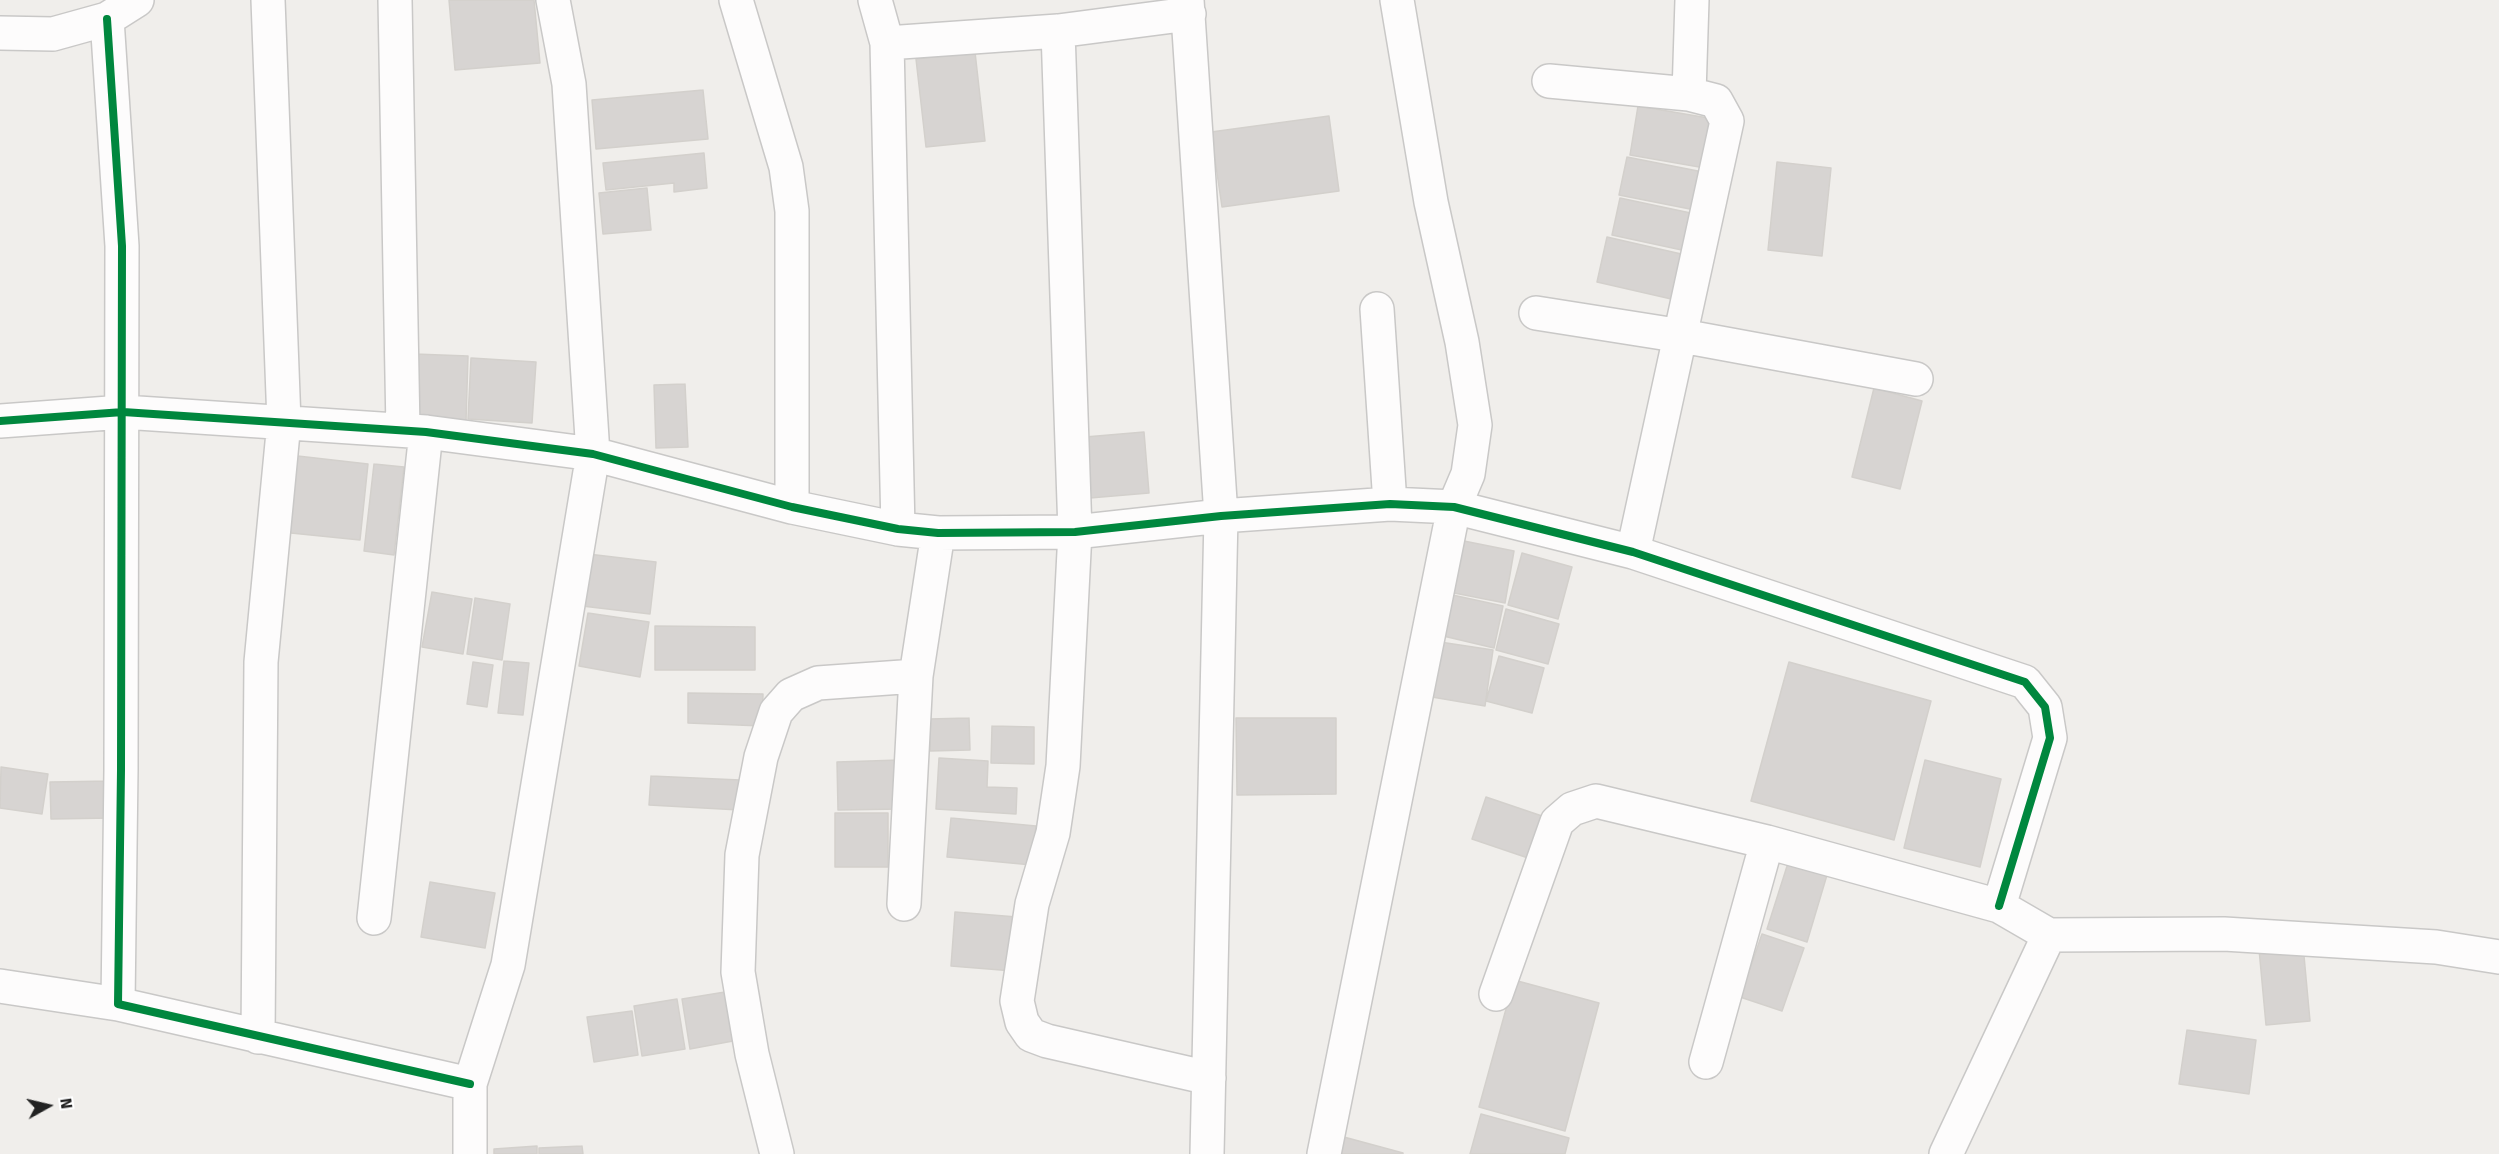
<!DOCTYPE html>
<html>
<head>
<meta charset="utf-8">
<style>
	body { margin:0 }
	#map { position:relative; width:2499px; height:1154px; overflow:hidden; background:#f0eeeb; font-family:"Fira Sans",sans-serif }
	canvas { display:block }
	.north { position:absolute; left:18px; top:1076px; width:60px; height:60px; -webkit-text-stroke:4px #fff; paint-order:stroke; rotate:82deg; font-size:16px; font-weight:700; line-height:24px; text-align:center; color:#222 }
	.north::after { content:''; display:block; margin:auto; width:21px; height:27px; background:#222; clip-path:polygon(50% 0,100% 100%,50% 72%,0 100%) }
</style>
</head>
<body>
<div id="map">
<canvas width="2499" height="1154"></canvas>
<div class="north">N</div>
</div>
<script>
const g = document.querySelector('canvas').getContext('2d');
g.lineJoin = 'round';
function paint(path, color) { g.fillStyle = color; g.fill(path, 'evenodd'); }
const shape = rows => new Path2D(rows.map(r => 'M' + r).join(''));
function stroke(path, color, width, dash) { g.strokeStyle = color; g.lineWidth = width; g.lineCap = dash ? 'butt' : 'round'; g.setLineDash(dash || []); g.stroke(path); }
const building = shape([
	[449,0,534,0,540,63,455,70,449,0],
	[975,52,985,141,926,147,916,59,975,52],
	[703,90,708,139,596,149,592,100,703,90],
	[1638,106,1714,119,1705,168,1630,155,1638,106],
	[1329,116,1339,191,1222,207,1211,132,1329,116],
	[704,153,707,188,674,192,674,183,606,190,603,163,704,153],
	[1627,157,1708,173,1700,211,1619,195,1627,157],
	[1777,162,1831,168,1822,256,1768,250,1777,162],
	[647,188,651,230,603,234,599,193,647,188],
	[1620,198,1700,215,1691,252,1612,235,1620,198],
	[1607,237,1690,256,1680,301,1597,282,1607,237],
	[415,354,468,356,466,421,412,420,415,354],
	[471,358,536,362,532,423,468,419,471,358],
	[685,384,688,447,656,448,654,385,685,384],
	[1874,388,1922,401,1900,489,1852,477,1874,388],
	[1144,432,1149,493,1090,498,1085,437,1144,432],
	[289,455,368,464,360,540,281,532,289,455],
	[374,464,404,467,394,555,364,551,374,464],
	[1454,539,1514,551,1505,603,1444,591,1454,539],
	[1522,553,1572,567,1558,619,1508,605,1522,553],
	[588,554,656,562,650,614,582,606,588,554],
	[432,592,472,599,463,654,422,647,432,592],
	[1448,594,1503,606,1494,648,1439,635,1448,594],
	[475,598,510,604,502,660,467,654,475,598],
	[1506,609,1559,624,1548,664,1496,650,1506,609],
	[588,613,649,622,640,677,579,666,588,613],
	[655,626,755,627,755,670,655,670,655,626],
	[1440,642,1493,650,1485,706,1432,697,1440,642],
	[1499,656,1544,668,1532,713,1486,701,1499,656],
	[504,661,529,663,523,715,498,713,504,661],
	[473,662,493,665,487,707,467,704,473,662],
	[1789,662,1931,701,1894,840,1751,801,1789,662],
	[688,693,763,694,762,726,688,723,688,693],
	[969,718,970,750,930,751,929,719,969,718],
	[1236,718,1336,718,1336,794,1237,795,1236,718],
	[992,726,1034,727,1034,764,991,763,992,726],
	[939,758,988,761,987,787,1017,788,1016,814,936,809,939,758],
	[900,760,902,809,838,810,837,762,900,760],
	[1925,760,2001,779,1980,867,1904,848,1925,760],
	[1,767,48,774,42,814,0,808,1,767],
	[651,776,740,780,739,810,649,805,651,776],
	[111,781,112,818,51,819,50,782,111,781],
	[1486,797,1542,816,1528,858,1472,839,1486,797],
	[835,813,888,813,888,867,835,867,835,813],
	[951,818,1036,826,1032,865,947,857,951,818],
	[1788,863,1827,875,1807,942,1767,929,1788,863],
	[430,882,495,893,485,948,421,937,430,882],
	[955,912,1017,917,1013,971,951,966,955,912],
	[1762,934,1804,948,1782,1011,1740,997,1762,934],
	[2303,945,2310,1021,2266,1025,2259,949,2303,945],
	[1514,980,1599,1003,1565,1131,1479,1107,1514,980],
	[725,992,733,1041,690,1049,682,999,725,992],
	[677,999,685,1049,642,1056,634,1006,677,999],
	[632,1011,638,1055,594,1062,587,1017,632,1011],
	[2187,1030,2256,1040,2249,1094,2179,1084,2187,1030],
	[1481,1114,1569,1138,1565,1154,1470,1154,1481,1114],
	[1344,1137,1403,1153,1403,1154,1339,1154,1344,1137],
	[537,1146,537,1154,494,1154,494,1149,537,1146],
	[582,1146,583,1154,539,1154,539,1148,582,1146]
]);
const minor = shape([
	[395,0,403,430],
	[736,0,786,167,792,211,792,507],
	[875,0,887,43,898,529],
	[1187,0,1221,516,1207,1154],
	[107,19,122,246,121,770,118,1004,470,1084],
	[1058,31,1075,532,1063,766,1053,833,1032,904,1017,1001,1022,1022,1031,1035,1047,1041,1209,1078],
	[0,33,53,34,107,19,137,0],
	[887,43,1058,31,1189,14],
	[1549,81,1689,94],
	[1377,309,1390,504],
	[1536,313,1682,336,1916,379],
	[0,421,123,412,426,432,593,454,792,507,898,529,938,533,1075,532,1221,516,1390,504,1454,507,1633,552,2025,682,2045,707,2050,738,1999,906],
	[1633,552,1727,121,1716,101,1689,94,1692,0],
	[904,904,916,676,938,533],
	[374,918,426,432],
	[0,986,118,1004],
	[1496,994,1557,822,1572,809,1596,801,1767,842,1999,906,2049,935,2224,934,2436,947,2499,957],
	[258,1037,261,662,284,422,268,0],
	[1706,1062,1767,842],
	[470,1154,470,1084,508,965,593,454,569,84,553,0],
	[777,1154,752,1054,738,972,742,855,761,757,776,712,791,695,818,683,916,676],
	[1324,1154,1454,507,1468,474,1475,425,1462,342,1431,202,1397,0],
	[1946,1154,2049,935]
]);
const cycleway = shape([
	[107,19,122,246,121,770,118,1004,470,1084],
	[0,421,123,412,426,432,593,454,792,507,898,529,938,533,1075,532,1221,516,1390,504,1454,507,1633,552,2025,682,2045,707,2050,738,1999,906]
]);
paint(building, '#d7d4d2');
stroke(building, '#d3d0cc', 1.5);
stroke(minor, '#c9c8c7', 36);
stroke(minor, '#fdfcfc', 33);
stroke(cycleway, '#00873e', 8);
</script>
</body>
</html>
